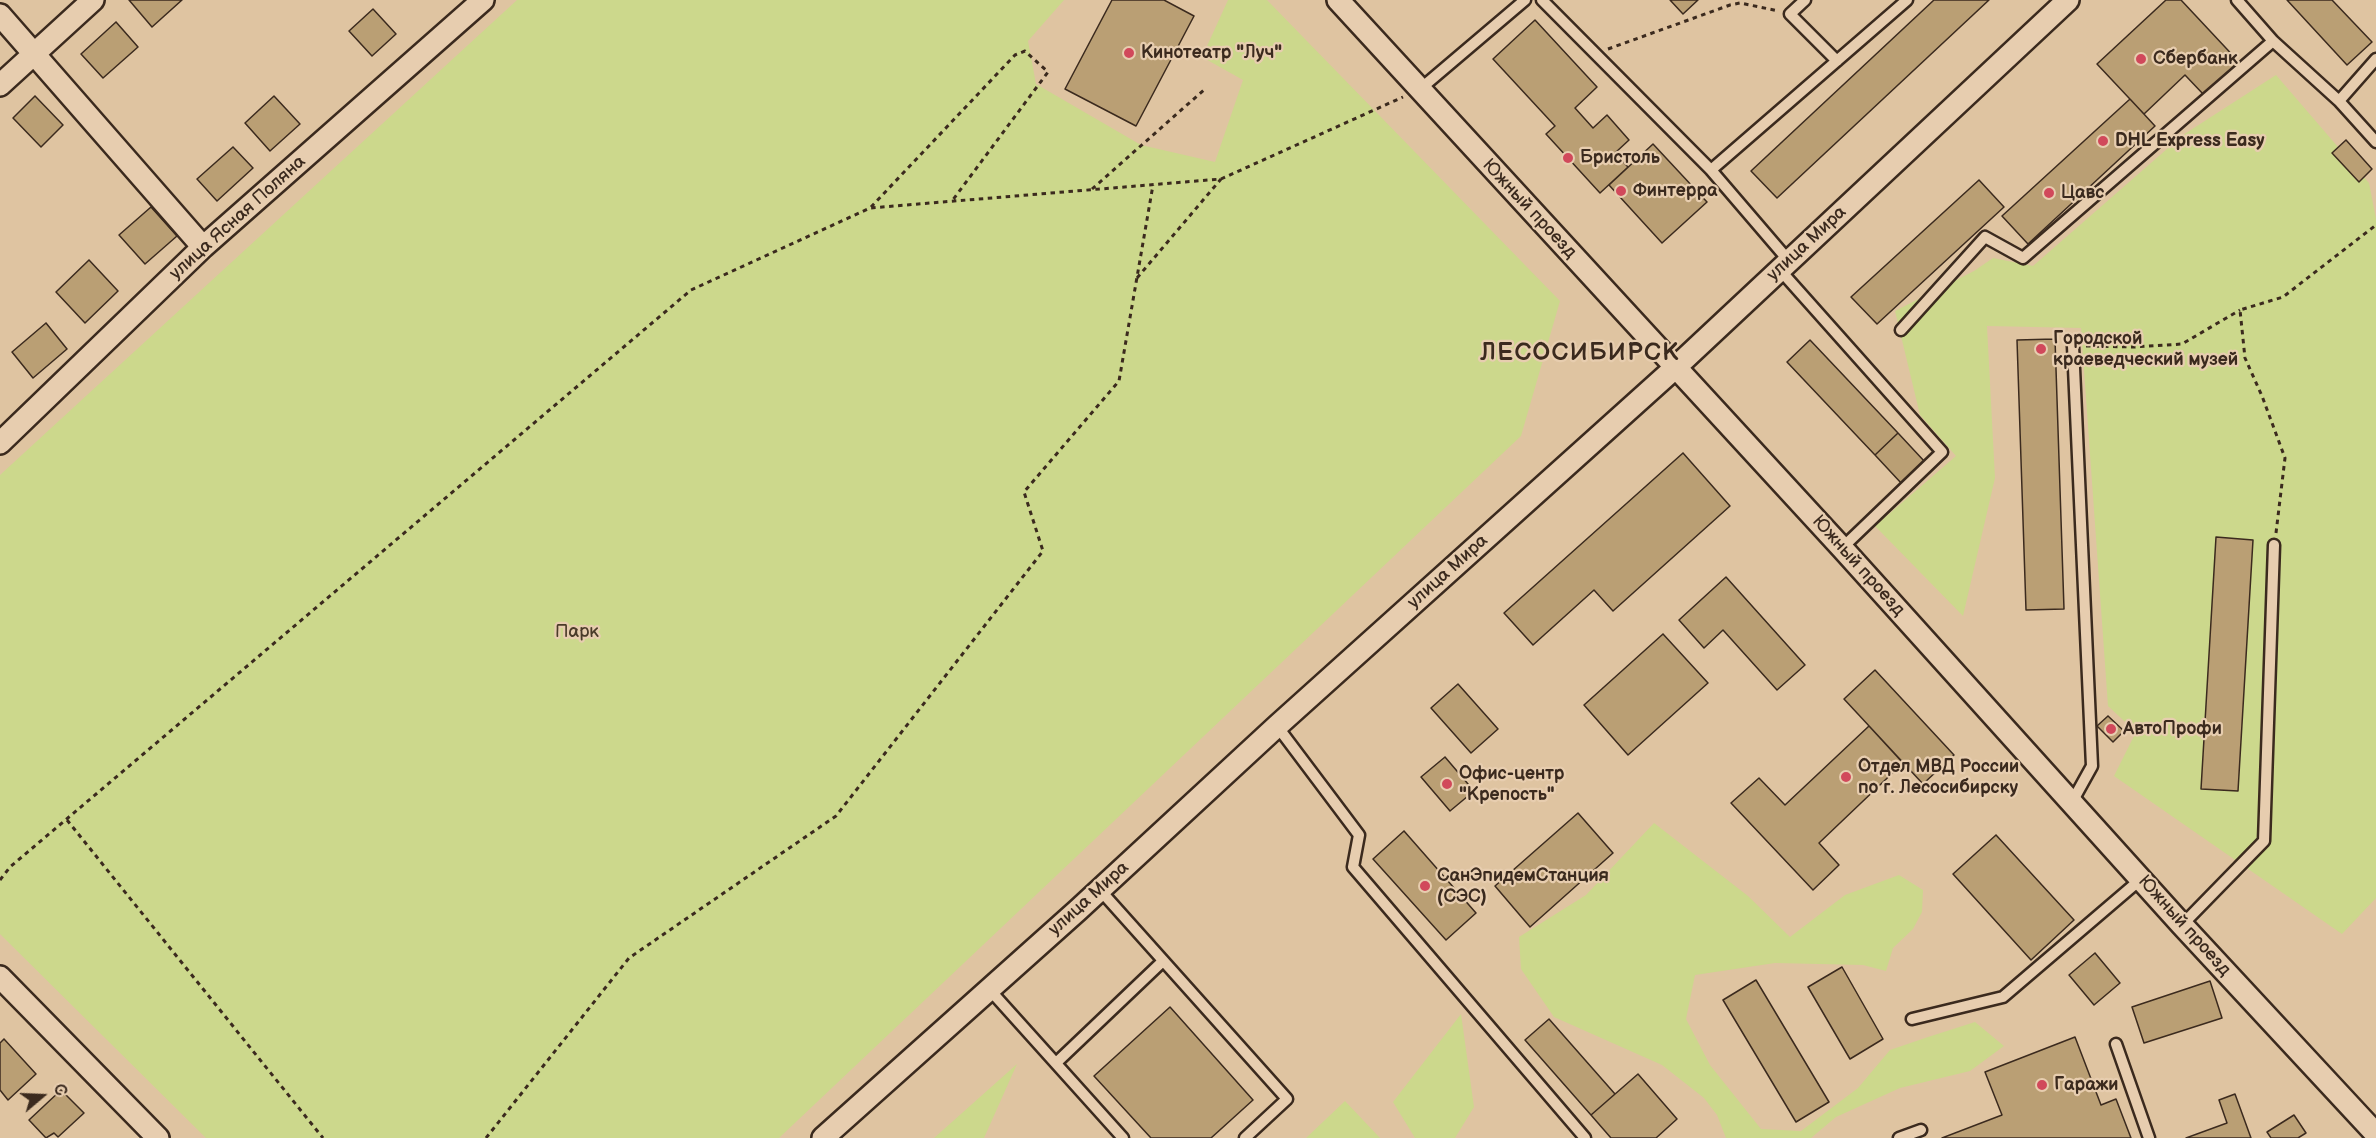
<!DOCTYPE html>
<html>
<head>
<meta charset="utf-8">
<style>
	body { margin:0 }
	#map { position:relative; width:2376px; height:1138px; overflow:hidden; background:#dfc4a1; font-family:"Balsamiq Sans",sans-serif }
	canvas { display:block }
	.north { position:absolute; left:12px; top:1066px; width:60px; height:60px; -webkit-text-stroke:4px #e7cdaf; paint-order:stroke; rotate:71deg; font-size:16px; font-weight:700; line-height:24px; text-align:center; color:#3b2a1e }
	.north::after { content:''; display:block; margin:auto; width:21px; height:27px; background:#3b2a1e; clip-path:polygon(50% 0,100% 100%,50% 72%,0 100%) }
</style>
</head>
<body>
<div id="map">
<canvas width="2376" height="1138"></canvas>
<div class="north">С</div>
</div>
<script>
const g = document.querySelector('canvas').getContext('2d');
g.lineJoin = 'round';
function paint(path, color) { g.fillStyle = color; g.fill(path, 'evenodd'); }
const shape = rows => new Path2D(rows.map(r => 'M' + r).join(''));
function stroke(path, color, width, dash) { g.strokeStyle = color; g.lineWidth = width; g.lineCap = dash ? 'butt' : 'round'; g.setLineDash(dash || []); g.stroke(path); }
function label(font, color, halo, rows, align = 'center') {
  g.font = font + ' "Balsamiq Sans",sans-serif'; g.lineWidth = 4.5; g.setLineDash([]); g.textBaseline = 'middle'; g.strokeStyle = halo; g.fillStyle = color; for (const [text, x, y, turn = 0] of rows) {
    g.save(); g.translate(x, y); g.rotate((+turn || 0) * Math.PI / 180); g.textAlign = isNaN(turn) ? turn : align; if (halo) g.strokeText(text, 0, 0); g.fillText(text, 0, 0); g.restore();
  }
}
const green = shape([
	[517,0,1064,0,1028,41,1036,84,1141,145,1215,162,1243,80,1202,57,1228,0,1267,0,1560,301,1521,436,779,1138,206,1138,0,934,0,475],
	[2276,75,2369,183,2376,219,2376,898,2342,934,2114,776,2136,732,2108,706,2081,328,1987,326,1995,478,1963,616,1875,526,1956,456,1920,415,1895,311,1974,271,1993,258,2033,266,2183,135],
	[1654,823,1748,896,1790,937,1845,895,1899,875,1923,890,1922,912,1913,929,1893,948,1886,971,1863,965,1775,963,1695,975,1686,1019,1710,1065,1761,1129,1801,1131,1858,1088,1890,1050,1928,1037,1975,1022,2004,1046,1970,1071,1900,1088,1836,1117,1811,1138,1726,1138,1717,1115,1704,1098,1662,1065,1554,1017,1521,969,1519,937,1586,895],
	[1461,1014,1474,1107,1455,1138,1415,1138,1393,1102],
	[1017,1064,984,1138,934,1138],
	[1345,1101,1380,1138,1306,1138]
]);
const building = shape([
	[129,0,182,0,152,27,129,0],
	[1112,0,1164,0,1194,16,1136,126,1065,89,1112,0],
	[1670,0,1698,0,1683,14,1670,0],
	[1934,0,1989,0,1777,198,1751,171,1934,0],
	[2166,0,2181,0,2239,62,2204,95,2185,75,2144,114,2097,64,2166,0],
	[2287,0,2332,0,2372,42,2347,65,2287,0],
	[373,9,396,34,372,56,349,31,373,9],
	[1535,20,1597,87,1575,108,1593,128,1607,115,1629,140,1615,153,1628,167,1600,193,1546,134,1555,126,1493,59,1535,20],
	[116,22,138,47,103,78,81,54,116,22],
	[35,96,63,125,41,147,13,118,35,96],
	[274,96,300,124,270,151,245,123,274,96],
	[2130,99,2155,126,2028,244,2002,216,2130,99],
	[2346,140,2372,169,2359,182,2332,153,2346,140],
	[1653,144,1707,202,1662,243,1609,185,1653,144],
	[233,147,253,168,217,201,197,179,233,147],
	[1979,180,2004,207,1877,324,1851,297,1979,180],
	[151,207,177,236,145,264,119,235,151,207],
	[89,260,118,291,85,323,56,292,89,260],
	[46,323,67,349,33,378,12,352,46,323],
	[2055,339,2064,609,2026,610,2017,340,2055,339],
	[1810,340,1898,433,1875,455,1787,362,1810,340],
	[1898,433,1925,462,1902,484,1875,455,1898,433],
	[1683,453,1730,506,1613,611,1594,590,1533,645,1504,613,1683,453],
	[2216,537,2253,540,2238,791,2201,789,2216,537],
	[1726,577,1805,665,1777,690,1723,630,1704,648,1679,620,1726,577],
	[1663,634,1708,683,1628,755,1584,705,1663,634],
	[1875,670,1954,755,1923,784,1844,699,1875,670],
	[1458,684,1498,729,1471,753,1431,708,1458,684],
	[2108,716,2124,731,2113,742,2097,726,2108,716],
	[1869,726,1903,763,1819,843,1839,865,1813,890,1731,803,1759,778,1785,805,1869,726],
	[1445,757,1474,791,1450,811,1421,777,1445,757],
	[1578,813,1613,853,1530,927,1495,886,1578,813],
	[1404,831,1476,913,1446,940,1373,859,1404,831],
	[1996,835,2074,920,2031,960,1953,874,1996,835],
	[2095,953,2120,983,2094,1005,2069,975,2095,953],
	[1842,967,1883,1039,1850,1059,1808,987,1842,967],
	[1756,980,1829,1102,1796,1122,1723,1000,1756,980],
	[2210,981,2222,1018,2144,1043,2132,1007,2210,981],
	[1170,1007,1253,1100,1211,1138,1151,1138,1094,1076,1170,1007],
	[1549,1019,1615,1094,1591,1115,1525,1040,1549,1019],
	[2075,1037,2101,1105,2116,1099,2131,1138,1942,1138,2002,1115,1985,1072,2075,1037],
	[4,1039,36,1074,8,1100,0,1090,0,1043,4,1039],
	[1638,1074,1677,1119,1656,1138,1611,1138,1591,1115,1638,1074],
	[61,1090,84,1113,58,1137,54,1133,46,1138,29,1120,61,1090],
	[2235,1094,2251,1138,2186,1138,2227,1123,2219,1100,2235,1094],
	[2294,1115,2306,1133,2298,1138,2271,1138,2267,1132,2294,1115]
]);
const path = shape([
	[1608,49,1730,5,1740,3,1779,11],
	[1092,189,1205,89],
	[871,207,1015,55,1025,51,1048,72,952,201],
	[1137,278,1221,179],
	[2086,346,2134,347,2182,344,2240,310],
	[2276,533,2285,458,2262,396,2245,358,2240,310,2283,297,2376,225],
	[67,820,323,1138],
	[0,880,10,867,691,290,870,208,1221,179,1403,97],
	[486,1138,629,958,836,816,1043,551,1024,492,1119,381,1153,185]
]);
const lane = shape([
	[1542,0,1711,170],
	[1805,0,1790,14,1837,61],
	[2237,0,2273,41,2339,101,2376,142],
	[1419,90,1525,0],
	[2339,101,2376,59],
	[1789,261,1711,170,1907,0],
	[1780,270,1942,452,1842,548],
	[1901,330,1985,237,2023,258,2273,41],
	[1277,726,1359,835,1353,867,1585,1138],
	[2072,802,2092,766,2073,346],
	[1100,890,1287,1099,1245,1138],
	[2182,925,2264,841,2274,545],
	[989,989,1123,1138],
	[1912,1019,2003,997,2141,879],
	[2116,1044,2149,1138],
	[1056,1063,1163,961],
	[1899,1138,1921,1130]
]);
const street = shape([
	[1338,0,1842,548,2182,925,2376,1134],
	[0,15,203,247],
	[0,85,93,0],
	[0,443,203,247,483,0],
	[0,977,158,1138],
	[823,1138,1078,910,1277,726,1676,367,2068,0]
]);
const markers = [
	[1129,53,6,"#d1495b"],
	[2141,59,6,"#d1495b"],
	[2103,141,6,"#d1495b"],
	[1568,158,6,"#d1495b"],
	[1621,191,6,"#d1495b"],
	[2049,193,6,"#d1495b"],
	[2041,349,6,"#d1495b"],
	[2111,729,6,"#d1495b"],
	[1846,777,6,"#d1495b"],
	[1447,784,6,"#d1495b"],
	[1425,886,6,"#d1495b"],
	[2042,1085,6,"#d1495b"]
];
const poiNames = [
	["Кинотеатр \"Луч\"",1141,53],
	["Сбербанк",2153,59],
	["DHL Express Easy",2115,141],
	["Бристоль",1580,158],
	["Финтерра",1633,191],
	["Цавс",2061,193],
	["Городской",2053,339],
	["краеведческий музей",2053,360],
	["АвтоПрофи",2123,729],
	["Отдел МВД России",1858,767],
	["по г. Лесосибирску",1858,788],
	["Офис-центр",1459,774],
	["\"Крепость\"",1459,795],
	["СанЭпидемСтанция",1437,876],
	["(СЭС)",1437,897],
	["Гаражи",2054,1085]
];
const streetNames = [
	["Южный проезд",1529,209,47],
	["улица Ясная Поляна",238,218,-42],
	["улица Мира",1807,244,-43],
	["Южный проезд",1858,566,48],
	["улица Мира",1448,572,-42],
	["улица Мира",1089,899,-42],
	["Южный проезд",2184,926,48]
];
const parkNames = [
	["Парк",577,632]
];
const districtNames = [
	["ЛЕСОСИБИРСК",1580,354]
];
paint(green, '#ccd88c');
paint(building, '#ba9f74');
stroke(building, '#3b2a1e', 1.5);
stroke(lane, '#3b2a1e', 15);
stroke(street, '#3b2a1e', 26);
stroke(path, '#3b2a1e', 3, [4.5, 4.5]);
stroke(lane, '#e7cdaf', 10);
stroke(street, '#e7cdaf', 21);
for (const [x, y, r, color] of markers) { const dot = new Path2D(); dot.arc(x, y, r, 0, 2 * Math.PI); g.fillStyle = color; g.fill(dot); stroke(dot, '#e7cdaf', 2); }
label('bold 18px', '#3b2a1e', '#e7cdaf', poiNames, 'left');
label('18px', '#3b2a1e', '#e7cdaf', streetNames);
label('18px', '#4a3b29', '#e7cdaf', parkNames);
g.letterSpacing = '1.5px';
label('bold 24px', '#3b2a1e', '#e7cdaf', districtNames);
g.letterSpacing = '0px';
</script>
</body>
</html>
